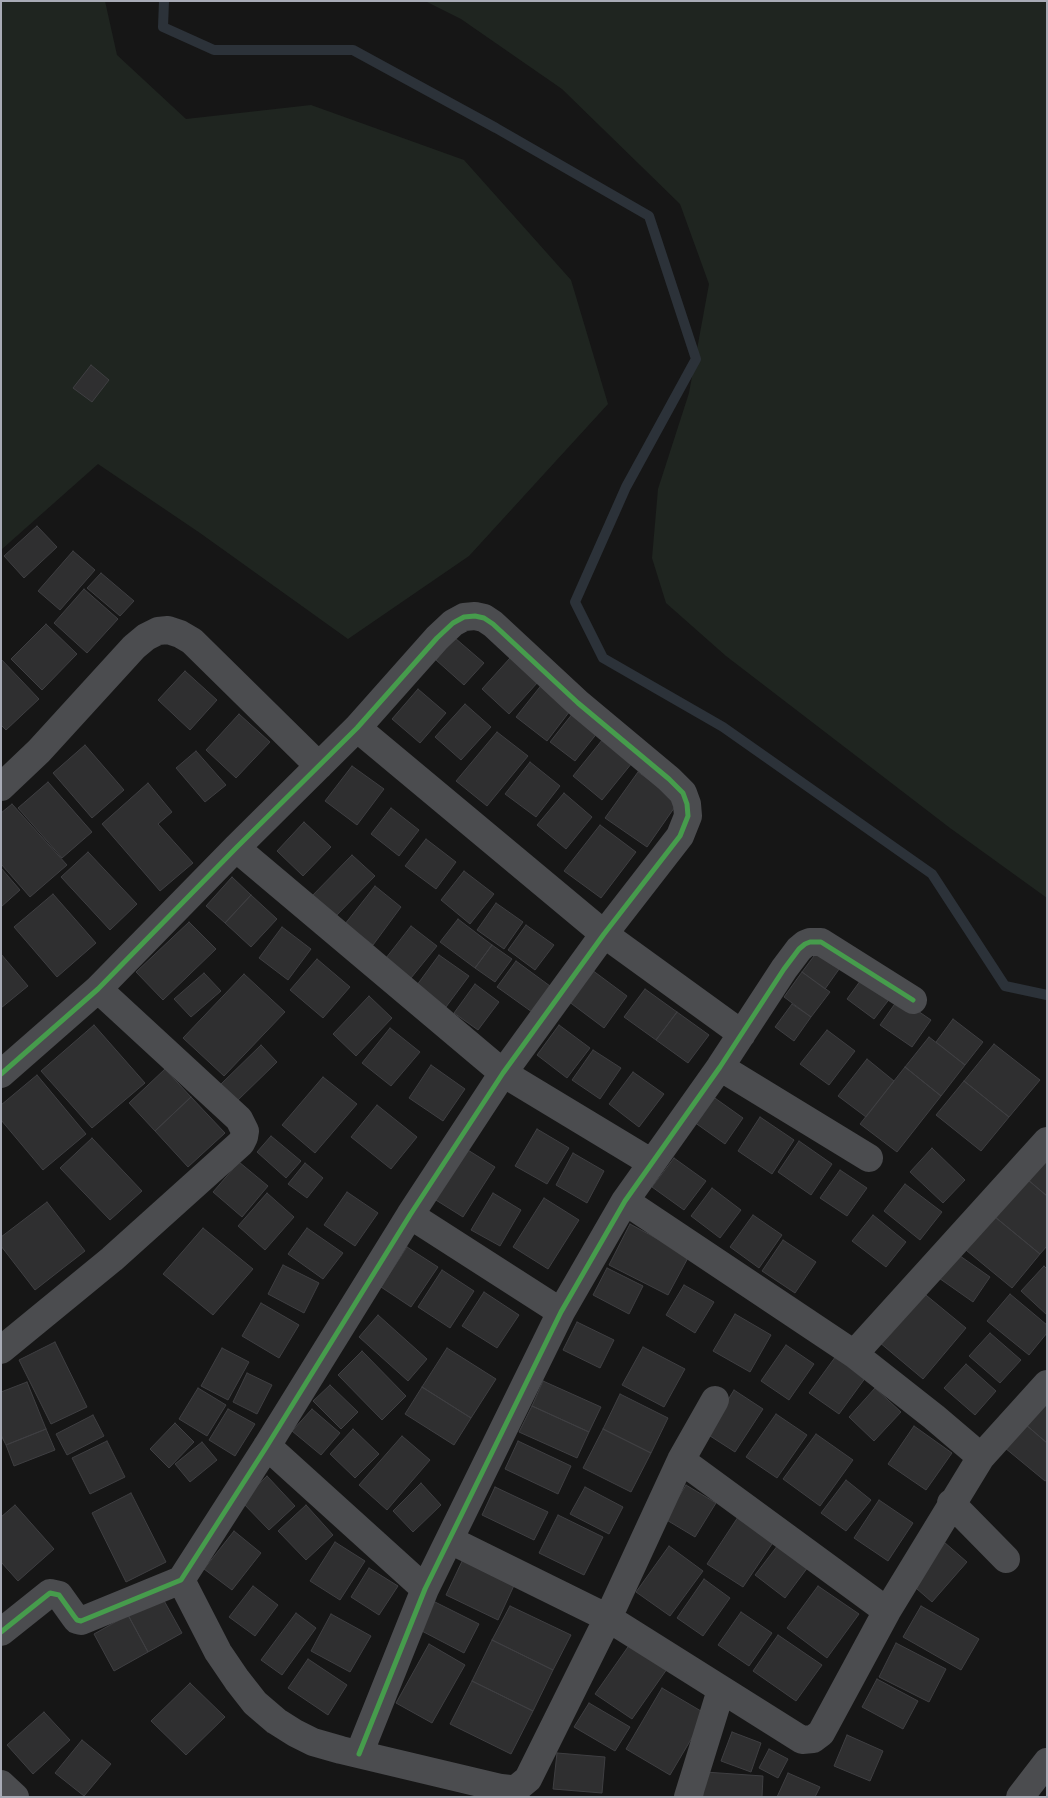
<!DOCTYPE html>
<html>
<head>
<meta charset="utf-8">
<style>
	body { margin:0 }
	#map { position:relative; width:1048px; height:1798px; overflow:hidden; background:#161616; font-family:Manrope,sans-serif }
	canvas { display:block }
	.frame { position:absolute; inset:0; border:2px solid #a8abb6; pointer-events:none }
</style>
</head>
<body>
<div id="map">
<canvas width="1048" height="1798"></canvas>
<div class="frame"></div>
</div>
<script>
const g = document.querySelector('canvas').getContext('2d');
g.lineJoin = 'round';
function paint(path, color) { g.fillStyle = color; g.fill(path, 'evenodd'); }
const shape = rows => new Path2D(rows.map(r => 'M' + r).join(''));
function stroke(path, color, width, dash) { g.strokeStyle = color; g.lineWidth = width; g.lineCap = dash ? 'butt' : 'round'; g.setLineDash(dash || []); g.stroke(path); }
const green = shape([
	[1,1,105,1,117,55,186,119,311,105,464,160,571,280,608,404,469,556,348,639,200,533,98,464,1,550],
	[425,1,1047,1,1047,898,950,828,726,656,666,603,652,558,658,489,689,393,709,284,680,204,562,89,461,19]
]);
const stream = shape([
	[164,1,163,27,214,50,353,50,496,128,649,216,696,359,626,487,575,602,603,658,723,727,932,874,1005,986,1047,995]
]);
const building = shape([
	[91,365,109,380,92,402,73,388,91,365],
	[37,526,57,547,24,578,4,556,37,526],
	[73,551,95,570,60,610,38,591,73,551],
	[101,573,134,601,120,616,87,588,101,573],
	[84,589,118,619,87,653,54,623,84,589],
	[46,624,77,654,42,690,11,659,46,624],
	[455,638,484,663,464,685,436,660,455,638],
	[510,658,538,682,509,714,482,689,510,658],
	[1,659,39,699,6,730,1,725,1,659],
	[185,671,217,700,190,730,158,700,185,671],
	[543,683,573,707,547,741,516,717,543,683],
	[418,689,446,713,420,743,392,719,418,689],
	[465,704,491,727,461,760,435,737,465,704],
	[573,713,598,732,575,761,550,742,573,713],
	[239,714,270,742,236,778,206,750,239,714],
	[497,732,528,756,487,806,456,781,497,732],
	[607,734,636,758,602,800,573,776,607,734],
	[85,745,124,790,92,818,53,773,85,745],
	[196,751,226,785,205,802,176,768,196,751],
	[530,762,560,786,536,817,505,794,530,762],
	[352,766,384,789,357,825,325,801,352,766],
	[638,772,679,801,647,847,605,818,638,772],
	[48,782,92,832,62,858,18,808,48,782],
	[148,783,172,812,158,824,193,863,160,891,102,824,148,783],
	[564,793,592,817,566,849,537,825,564,793],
	[12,804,67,865,30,897,1,864,1,813,12,804],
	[391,808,419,830,399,856,371,834,391,808],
	[304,822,331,847,303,876,277,851,304,822],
	[600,825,636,852,601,898,564,871,600,825],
	[426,839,456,862,436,889,405,866,426,839],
	[88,852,137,904,110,930,61,877,88,852],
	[352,855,375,876,332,920,310,898,352,855],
	[1,868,20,890,1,907,1,868],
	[464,871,494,894,470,924,441,900,464,871],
	[232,877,251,895,225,923,206,906,232,877],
	[375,886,401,907,373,945,345,924,375,886],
	[53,894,96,943,57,977,14,927,53,894],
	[251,895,277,919,251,947,225,923,251,895],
	[496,903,523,922,504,949,477,930,496,903],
	[458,919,492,945,475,968,440,942,458,919],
	[189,922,216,949,163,1000,136,972,189,922],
	[526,925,554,945,535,970,508,950,526,925],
	[411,926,437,946,411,978,386,958,411,926],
	[282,927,311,949,288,980,259,958,282,927],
	[492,945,512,959,495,982,475,968,492,945],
	[820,948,842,965,825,989,802,972,820,948],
	[1,954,28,986,1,1008,1,954],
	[439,955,469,976,446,1007,417,985,439,955],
	[317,959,350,987,323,1018,290,990,317,959],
	[516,961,550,986,532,1012,497,987,516,961],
	[592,970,627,996,604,1028,568,1001,592,970],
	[802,972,830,992,811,1017,784,997,802,972],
	[204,973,221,991,191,1017,174,999,204,973],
	[866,973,894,993,874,1019,847,999,866,973],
	[244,974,285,1012,224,1076,183,1038,244,974],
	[475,984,499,1002,478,1030,454,1013,475,984],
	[645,989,677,1012,656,1040,624,1017,645,989],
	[369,996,392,1018,356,1056,333,1034,369,996],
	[899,998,931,1020,912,1047,880,1025,899,998],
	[792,1004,811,1017,794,1041,775,1027,792,1004],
	[677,1012,709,1035,688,1063,656,1040,677,1012],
	[953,1019,983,1042,965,1065,936,1042,953,1019],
	[94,1025,145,1083,92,1128,41,1071,94,1025],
	[559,1025,590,1048,567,1078,537,1055,559,1025],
	[390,1028,420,1052,391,1086,362,1063,390,1028],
	[827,1030,855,1051,829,1085,800,1064,827,1030],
	[929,1037,965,1065,941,1096,905,1067,929,1037],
	[994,1044,1040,1080,1009,1117,964,1081,994,1044],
	[261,1045,277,1062,237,1101,221,1084,261,1045],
	[593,1050,621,1068,600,1099,572,1080,593,1050],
	[867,1059,894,1081,866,1117,838,1096,867,1059],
	[431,1065,465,1089,443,1121,409,1098,431,1065],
	[905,1067,941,1096,897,1152,860,1124,905,1067],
	[165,1069,191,1097,155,1131,129,1103,165,1069],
	[633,1072,664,1094,639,1127,609,1104,633,1072],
	[37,1075,86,1134,43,1170,1,1120,1,1105,37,1075],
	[323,1077,357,1104,315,1153,282,1125,323,1077],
	[964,1081,1009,1117,981,1151,936,1115,964,1081],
	[712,1096,743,1118,725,1144,694,1122,712,1096],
	[191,1097,225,1133,188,1167,155,1131,191,1097],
	[377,1105,417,1137,391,1169,351,1137,377,1105],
	[760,1117,794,1140,772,1174,738,1151,760,1117],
	[537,1129,569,1148,547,1184,515,1166,537,1129],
	[271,1136,301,1161,286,1178,257,1152,271,1136],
	[92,1138,142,1191,110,1220,60,1168,92,1138],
	[799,1141,832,1164,811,1195,778,1172,799,1141],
	[1047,1143,1047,1196,1021,1174,1047,1143],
	[463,1147,495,1167,463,1217,431,1197,463,1147],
	[932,1148,965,1180,943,1203,910,1172,932,1148],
	[573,1153,604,1171,587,1203,556,1185,573,1153],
	[674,1158,706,1181,684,1210,652,1187,674,1158],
	[239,1162,268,1186,242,1217,213,1192,239,1162],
	[305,1163,323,1178,307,1198,288,1184,305,1163],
	[840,1170,867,1188,847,1216,820,1198,840,1170],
	[1021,1174,1047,1196,1047,1246,1040,1254,989,1212,1021,1174],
	[905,1184,942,1212,920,1240,884,1211,905,1184],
	[712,1188,741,1210,720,1238,691,1216,712,1188],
	[347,1192,378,1213,355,1246,324,1225,347,1192],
	[267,1193,294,1217,265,1250,238,1226,267,1193],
	[493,1193,521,1210,500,1246,471,1230,493,1193],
	[544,1198,579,1220,548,1269,513,1247,544,1198],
	[47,1202,85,1251,35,1290,1,1246,1,1237,47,1202],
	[989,1212,1040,1254,1012,1288,961,1246,989,1212],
	[753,1215,782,1235,759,1268,730,1247,753,1215],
	[873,1215,906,1242,886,1267,852,1241,873,1215],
	[630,1224,689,1256,668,1295,609,1265,630,1224],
	[203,1228,253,1269,213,1315,163,1274,203,1228],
	[307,1228,343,1253,323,1279,288,1254,307,1228],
	[783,1240,816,1262,795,1293,762,1271,783,1240],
	[407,1247,438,1267,411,1307,381,1287,407,1247],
	[953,1251,990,1277,973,1302,936,1276,953,1251],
	[283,1265,319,1283,304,1313,268,1294,283,1265],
	[1044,1266,1047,1269,1047,1315,1021,1291,1044,1266],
	[607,1268,643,1286,629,1314,593,1295,607,1268],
	[442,1270,474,1291,450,1328,418,1307,442,1270],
	[684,1285,714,1302,695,1333,666,1315,684,1285],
	[921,1291,966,1328,923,1379,879,1342,921,1291],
	[484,1292,519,1315,497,1348,462,1326,484,1292],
	[1010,1294,1047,1325,1047,1333,1029,1355,987,1321,1010,1294],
	[261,1303,299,1325,279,1358,242,1336,261,1303],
	[735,1314,771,1335,750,1372,713,1351,735,1314],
	[378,1315,427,1359,408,1381,359,1337,378,1315],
	[577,1322,614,1340,600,1368,563,1350,577,1322],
	[990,1333,1021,1360,1000,1383,969,1356,990,1333],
	[55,1342,87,1407,51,1424,19,1360,55,1342],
	[786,1345,814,1364,789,1400,761,1381,786,1345],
	[643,1347,685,1369,664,1407,622,1385,643,1347],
	[222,1348,249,1362,228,1400,201,1386,222,1348],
	[447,1348,496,1379,471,1418,422,1387,447,1348],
	[362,1351,406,1396,382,1420,338,1375,362,1351],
	[836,1356,866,1377,839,1414,809,1393,836,1356],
	[966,1364,996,1391,975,1415,944,1388,966,1364],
	[247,1373,272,1385,257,1414,233,1402,247,1373],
	[543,1381,601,1407,589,1432,532,1406,543,1381],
	[27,1382,46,1429,6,1445,1,1435,1,1392,27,1382],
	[330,1385,358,1412,341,1429,313,1401,330,1385],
	[422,1387,471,1418,454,1445,405,1414,422,1387],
	[198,1388,226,1405,207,1436,179,1419,198,1388],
	[875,1388,901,1412,874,1441,849,1417,875,1388],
	[734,1390,763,1409,735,1452,707,1434,734,1390],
	[620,1394,668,1418,651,1453,603,1429,620,1394],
	[1047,1398,1047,1443,1025,1424,1047,1398],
	[532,1406,589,1432,577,1458,519,1432,532,1406],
	[228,1409,255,1424,235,1456,209,1440,228,1409],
	[312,1409,340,1433,321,1455,292,1431,312,1409],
	[776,1414,807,1435,777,1478,746,1457,776,1414],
	[93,1415,104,1436,67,1455,56,1434,93,1415],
	[175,1423,194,1442,169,1468,150,1449,175,1423],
	[1025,1424,1047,1443,1047,1480,1045,1481,1005,1448,1025,1424],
	[914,1426,952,1453,926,1490,888,1464,914,1426],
	[46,1429,55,1450,14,1466,6,1445,46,1429],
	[353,1429,379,1454,355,1478,330,1454,353,1429],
	[603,1429,651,1453,631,1492,583,1468,603,1429],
	[816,1434,853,1460,820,1506,783,1479,816,1434],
	[402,1436,430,1460,387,1510,359,1485,402,1436],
	[107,1441,125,1477,90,1494,72,1458,107,1441],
	[518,1441,571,1466,558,1494,505,1469,518,1441],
	[202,1442,217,1460,190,1482,175,1464,202,1442],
	[267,1476,295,1506,269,1530,241,1501,267,1476],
	[846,1480,871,1500,846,1531,821,1513,846,1480],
	[421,1483,441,1505,413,1532,393,1511,421,1483],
	[686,1485,716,1503,695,1537,665,1519,686,1485],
	[495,1487,548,1512,534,1540,482,1515,495,1487],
	[585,1487,623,1507,609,1534,570,1514,585,1487],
	[131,1493,166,1562,126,1582,92,1513,131,1493],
	[879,1500,913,1523,888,1561,854,1538,879,1500],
	[15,1505,54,1549,18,1581,1,1562,1,1517,15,1505],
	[306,1505,333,1535,306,1560,278,1531,306,1505],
	[558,1515,603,1537,584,1575,539,1553,558,1515],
	[738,1517,774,1541,743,1587,707,1564,738,1517],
	[234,1531,261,1553,232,1590,204,1569,234,1531],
	[335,1542,365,1561,340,1600,310,1581,335,1542],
	[944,1542,967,1562,932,1602,909,1582,944,1542],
	[778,1545,808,1567,785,1598,755,1575,778,1545],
	[669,1546,703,1571,670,1616,636,1592,669,1546],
	[465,1555,517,1579,498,1620,446,1595,465,1555],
	[369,1568,398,1586,379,1615,351,1597,369,1568],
	[704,1579,730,1598,703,1636,677,1618,704,1579],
	[253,1586,278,1605,255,1636,229,1617,253,1586],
	[818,1586,859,1614,827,1658,787,1628,818,1586],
	[162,1597,182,1633,148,1652,128,1615,162,1597],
	[433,1601,479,1624,464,1653,418,1629,433,1601],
	[510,1606,571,1635,553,1670,492,1640,510,1606],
	[921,1606,979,1639,961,1670,903,1637,921,1606],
	[741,1612,772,1633,749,1666,718,1645,741,1612],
	[296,1613,316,1628,282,1675,261,1660,296,1613],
	[331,1614,371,1636,350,1672,311,1651,331,1614],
	[128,1615,148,1652,114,1671,94,1634,128,1615],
	[778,1635,822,1665,796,1701,753,1671,778,1635],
	[492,1640,553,1670,533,1711,472,1681,492,1640],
	[896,1643,946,1669,929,1702,879,1677,896,1643],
	[429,1644,465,1665,432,1723,396,1703,429,1644],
	[630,1644,667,1669,632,1719,595,1694,630,1644],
	[308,1659,347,1685,328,1715,288,1688,308,1659],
	[877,1679,918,1701,903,1729,862,1707,877,1679],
	[472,1681,533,1711,511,1754,450,1724,472,1681],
	[190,1683,225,1717,186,1755,151,1721,190,1683],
	[662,1688,706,1714,670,1775,626,1749,662,1688],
	[589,1703,630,1727,615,1751,574,1727,589,1703],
	[44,1712,70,1740,33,1774,7,1745,44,1712],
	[732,1732,761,1743,751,1772,721,1761,732,1732],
	[847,1735,883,1751,870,1781,834,1766,847,1735],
	[82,1740,111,1764,84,1796,55,1773,82,1740],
	[769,1749,788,1759,778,1778,759,1768,769,1749],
	[557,1753,605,1757,602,1793,553,1789,557,1753],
	[705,1772,763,1776,762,1797,703,1797,705,1772],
	[788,1773,820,1787,815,1797,777,1797,788,1773]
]);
const minor = shape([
	[357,728,604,934,742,1034],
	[1,787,39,751,134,647,146,637,158,631,168,630,180,634,192,641,319,766],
	[236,848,503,1073,652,1163],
	[720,1067,869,1158],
	[1,1074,98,989,236,848,357,728,437,638,453,623,464,617,475,616,484,618,493,624,578,703,669,779,683,793,687,804,688,816,680,836,604,934,503,1073,410,1215,267,1446,181,1580,81,1621,77,1620,74,1616,59,1595,50,1593,1,1632],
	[625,1201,854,1354],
	[410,1215,561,1312],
	[1,1350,112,1259,241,1143,244,1137,245,1131,239,1119,98,989],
	[267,1446,425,1589],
	[981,1457,934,1417,854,1354,1047,1141],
	[681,1460,887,1611],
	[951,1503,1006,1559],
	[450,1540,608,1618,802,1740,813,1739,821,1733,887,1611,981,1457,1047,1384],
	[181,1580,218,1652,237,1680,255,1703,276,1721,295,1733,313,1742,341,1750,501,1788,510,1789,517,1788,528,1779,608,1618,681,1460,715,1400],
	[359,1754,425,1589,561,1312,625,1201,720,1067,784,969,799,949,805,944,810,942,821,942,913,1000],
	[1,1784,15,1797],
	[688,1797,721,1690],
	[1020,1797,1047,1762]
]);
const cycleway = shape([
	[1,1074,98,989,236,848,357,728,437,638,453,623,464,617,475,616,484,618,493,624,578,703,669,779,683,793,687,804,688,816,680,836,604,934,503,1073,410,1215,267,1446,181,1580,81,1621,77,1620,74,1616,59,1595,50,1593,1,1632],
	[359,1754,425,1589,561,1312,625,1201,720,1067,784,969,799,949,805,944,810,942,821,942,913,1000]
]);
paint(green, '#1f2520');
stroke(stream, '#2c3239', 10);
paint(building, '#2f2f30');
stroke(building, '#3f3f42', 1);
stroke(minor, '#4b4c4f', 28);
stroke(cycleway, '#469c4c', 5);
</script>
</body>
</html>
